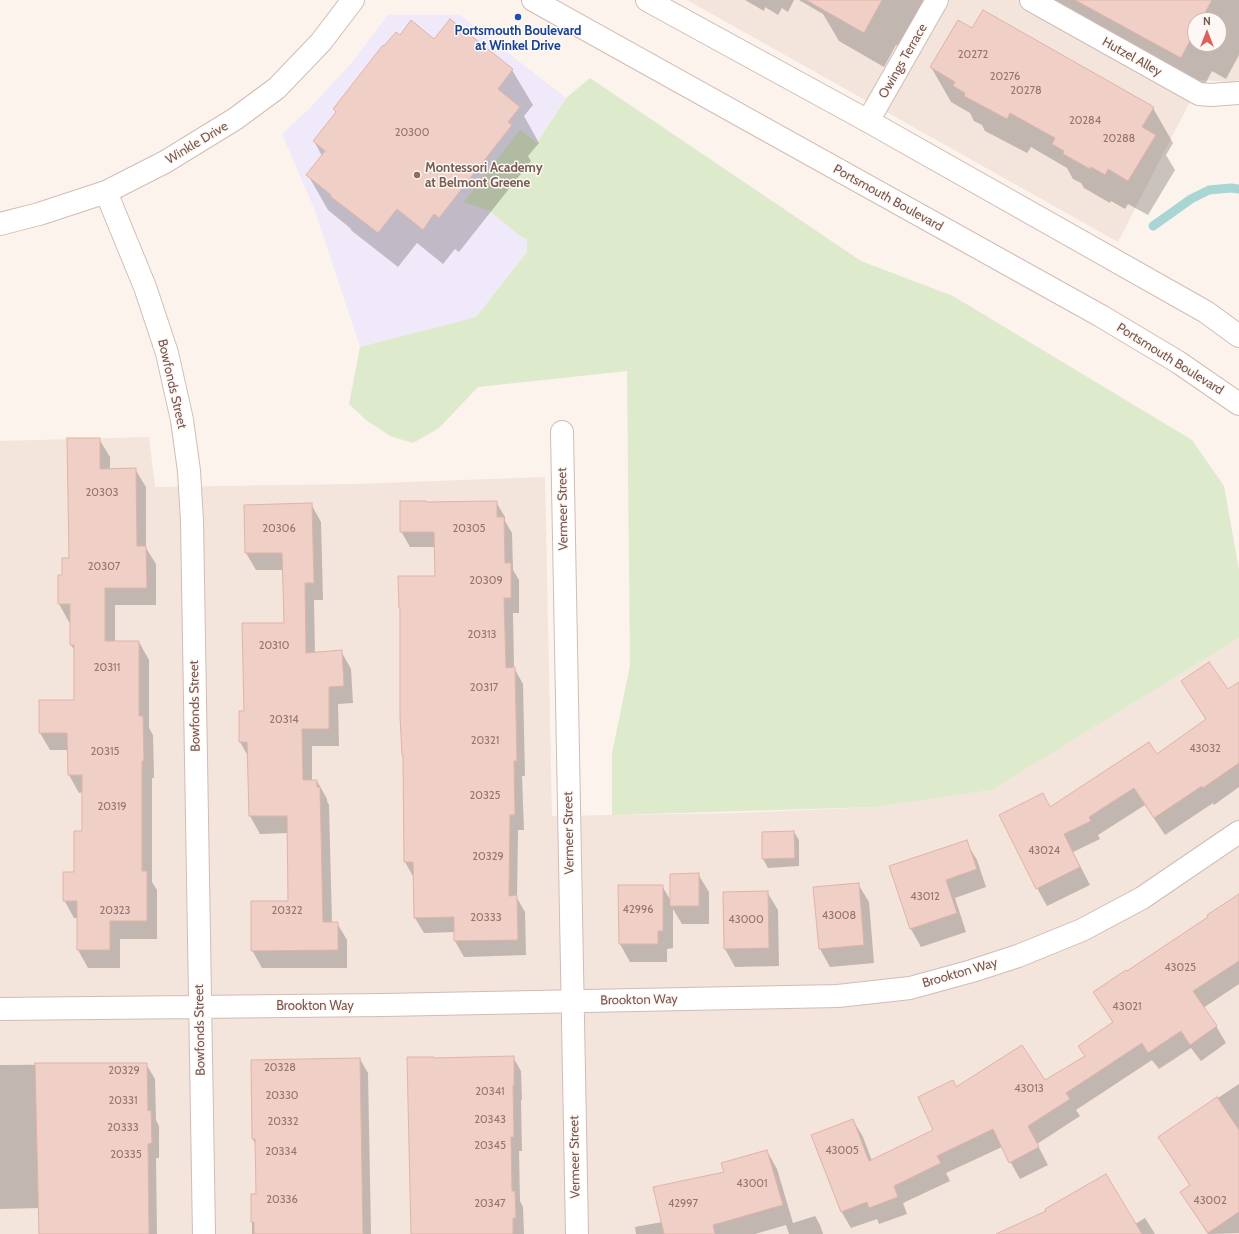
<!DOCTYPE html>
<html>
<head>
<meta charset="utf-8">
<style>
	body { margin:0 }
	#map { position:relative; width:1239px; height:1234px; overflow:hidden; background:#fcf3ed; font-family:Cabin,sans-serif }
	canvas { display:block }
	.north { position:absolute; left:1187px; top:12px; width:40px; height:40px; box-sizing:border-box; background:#fef8f4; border:1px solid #c8b8b2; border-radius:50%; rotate:0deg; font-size:11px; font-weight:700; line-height:16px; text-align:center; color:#775750 }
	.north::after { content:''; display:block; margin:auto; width:14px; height:18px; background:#dd605b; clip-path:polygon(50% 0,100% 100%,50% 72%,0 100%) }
</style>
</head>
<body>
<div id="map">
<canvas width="1239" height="1234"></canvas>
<div class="north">N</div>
</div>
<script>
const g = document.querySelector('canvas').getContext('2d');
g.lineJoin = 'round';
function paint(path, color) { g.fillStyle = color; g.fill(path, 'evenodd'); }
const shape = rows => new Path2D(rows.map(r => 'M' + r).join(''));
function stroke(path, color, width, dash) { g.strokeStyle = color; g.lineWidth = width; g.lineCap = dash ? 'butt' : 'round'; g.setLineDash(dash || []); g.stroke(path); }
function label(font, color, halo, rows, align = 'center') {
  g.font = font + ' Cabin,sans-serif'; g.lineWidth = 3; g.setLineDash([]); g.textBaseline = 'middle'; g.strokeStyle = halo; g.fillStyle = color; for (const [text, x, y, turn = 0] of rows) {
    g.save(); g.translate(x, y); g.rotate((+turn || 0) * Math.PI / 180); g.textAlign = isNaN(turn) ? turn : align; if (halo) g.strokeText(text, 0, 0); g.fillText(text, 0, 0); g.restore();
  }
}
const residential = shape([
	[687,0,1239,0,1239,80,1231,82,1201,80,1118,242],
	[1195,20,1219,20,1219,44,1195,44],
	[149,437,155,487,354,484,545,477,552,816,738,813,876,807,992,790,1239,638,1239,1234,0,1234,0,441]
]);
const education = shape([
	[388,15,460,15,566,98,537,143,527,252,476,317,360,347,314,208,282,134,311,107,353,61]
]);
const green = shape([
	[590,78,861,261,953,296,1192,440,1224,486,1239,570,1239,638,992,790,876,807,612,815,612,753,630,666,627,371,478,387,439,428,413,443,390,436,366,420,349,404,360,347,476,317,527,252,527,239,520,236,490,211,464,202,520,130,537,143,566,98]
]);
const shadow = shape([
	[745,0,794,0,788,12,782,8,778,15,765,7,764,11],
	[799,0,928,0,901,48,896,45,884,67,839,41,823,14],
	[1032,0,1239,0,1239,55,1226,79,1212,71,1201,92],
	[1195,20,1219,20,1219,44,1195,44],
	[450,21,512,70,533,105,524,116,539,143,528,156,531,161,459,252,455,249,443,264,417,243,398,267,352,231,350,228,328,210,308,175,322,156,314,141,336,113,334,109,400,36,435,40],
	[973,30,1153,108,1173,143,1166,155,1175,170,1148,215,1128,204,1125,209,1111,201,1110,203,1084,188,1081,183,1073,179,1067,168,1031,147,1027,153,985,131,982,125,974,121,970,113,951,102,931,67],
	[99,439,110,457,110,470,135,469,146,487,146,548,156,564,156,605,115,605,115,642,139,642,149,660,149,728,153,735,154,778,152,778,152,882,157,890,157,939,120,939,120,968,88,968,78,950,78,918,74,918,64,900,75,873,83,832,83,792,79,793,69,775,68,750,50,750,40,733,75,701,75,651,71,645,71,621,69,622,59,604,63,576,70,559],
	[496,502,505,517,505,521,512,533,513,570,519,580,519,613,513,613,514,668,523,684,525,776,522,776,524,830,518,830,517,898,525,912,526,955,464,957,455,941,455,932,424,933,415,918,414,878,405,862,404,758,403,754,436,577,435,547,410,547,401,531,426,503],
	[311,504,321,522,323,600,314,600,315,653,341,651,351,669,353,703,338,704,339,746,312,746,312,781,317,781,327,799,327,801,329,805,332,923,337,923,347,940,347,968,262,968,252,950,289,902,288,833,260,834,250,816,248,756,240,742,240,712,245,712,285,624,283,570,256,570,246,553],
	[1182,681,1228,691,1239,683,1239,787,1214,805,1213,803,1165,835,1145,805,1098,835,1100,839,1073,852,1090,885,1047,906,1037,888,1043,795,1050,808,1157,755,1206,720],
	[794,832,799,840,799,866,768,868,763,859],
	[966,842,977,860,986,887,955,898,966,932,921,947,911,929,890,867],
	[698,874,709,892,709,924,682,924,673,909,673,948,667,949,667,962,630,962,620,944,619,886,662,886,671,901],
	[858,884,869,902,874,963,830,967,820,949,814,888],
	[767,892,778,910,779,966,735,967,725,949,724,893],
	[1239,895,1239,984,1203,1008,1216,1026,1226,1043,1201,1061,1191,1048,1159,1069,1152,1060,1076,1110,1080,1116,1037,1144,1048,1165,1020,1179,1002,1147,946,1173,950,1181,903,1203,907,1214,879,1224,877,1219,851,1228,841,1211,853,1120,863,1137,872,1161,935,1131,956,1088,1045,1082,1085,1056,1113,1023,1094,992,1126,972,1209,917],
	[513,1057,521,1071,522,1100,521,1100,522,1151,519,1151,520,1201,523,1207,524,1234,411,1234,434,1059],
	[360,1059,368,1073,371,1234,252,1234,252,1195,257,1195,256,1145,253,1139,252,1061],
	[146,1064,155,1079,156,1120,159,1126,159,1158,156,1158,157,1234,40,1234,40,1208,0,1209,0,1065],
	[1239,1084,1239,1233,1208,1234,1191,1208,1181,1192,1190,1186,1159,1137],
	[767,1151,777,1169,793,1223,815,1216,820,1225,823,1234,789,1234,786,1225,755,1234,636,1234,635,1227,662,1222,725,1173],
	[1145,1218,1155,1234,999,1234,1135,1224]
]);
const stream = shape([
	[1153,226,1191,199,1209,190,1231,188,1239,189]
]);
const building = shape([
	[806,0,882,0,864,33,806,0],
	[1075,0,1212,0,1201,20,1195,20,1195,31,1181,58,1075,0],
	[983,10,1154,107,1142,127,1156,135,1128,181,1108,169,1105,175,1091,167,1090,169,1063,154,1064,151,1052,144,1055,138,1010,113,1007,119,964,96,965,93,953,86,955,82,930,67,958,20,972,28,983,10],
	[450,19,513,69,498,89,520,107,508,122,512,125,439,218,434,214,423,230,397,209,378,233,330,196,331,195,306,175,325,151,313,141,336,112,333,109,383,45,384,46,396,32,400,35,411,20,434,39,450,19],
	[67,438,100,438,100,469,136,468,137,546,146,546,147,588,105,588,105,641,139,641,139,716,143,716,144,761,142,761,142,871,147,871,147,921,110,921,110,950,77,950,77,901,63,901,63,872,74,872,74,831,82,831,82,775,68,775,67,733,39,733,39,700,74,700,74,645,70,645,70,604,58,604,58,575,62,575,62,558,69,558,67,438],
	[400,501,426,501,426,502,497,501,497,517,504,517,505,563,511,563,511,598,504,598,506,668,515,667,517,761,514,761,515,815,510,815,509,896,517,895,518,940,454,941,454,917,414,918,413,862,404,862,403,755,402,755,400,716,400,608,399,608,398,576,435,576,434,532,400,532,400,501],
	[312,503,314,583,305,583,306,653,342,650,344,686,329,687,329,729,302,729,303,780,317,780,317,787,320,787,323,922,338,922,338,950,251,951,251,901,288,901,287,816,249,816,247,742,239,742,239,711,244,711,242,623,284,623,282,553,245,553,244,505,312,503],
	[1209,662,1228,689,1239,682,1239,763,1203,788,1202,786,1154,818,1134,788,1089,817,1091,821,1064,834,1080,867,1036,889,999,815,1043,793,1050,807,1149,742,1157,754,1206,719,1181,681,1209,662],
	[794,831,795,858,762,859,762,832,794,831],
	[967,840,977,869,946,880,957,913,910,929,889,866,967,840],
	[699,873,699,906,670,906,670,874,699,873],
	[859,883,864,945,819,949,813,887,859,883],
	[618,885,663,885,663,931,658,931,658,944,619,944,618,885],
	[768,891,769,948,724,949,723,892,768,891],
	[1239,894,1239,961,1193,991,1217,1026,1190,1045,1181,1031,1148,1053,1142,1043,1066,1093,1070,1099,1028,1126,1039,1147,1009,1163,993,1129,937,1156,941,1163,894,1186,898,1197,869,1208,867,1202,841,1212,811,1135,853,1119,869,1161,933,1130,918,1097,953,1080,956,1087,1022,1045,1045,1080,1085,1056,1078,1046,1113,1022,1093,992,1126,970,1127,971,1208,917,1207,915,1239,894],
	[514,1056,514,1086,513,1086,514,1137,511,1137,512,1191,515,1191,516,1218,513,1218,513,1234,411,1234,407,1057,434,1057,434,1058,514,1056],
	[360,1058,363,1234,254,1234,254,1222,251,1222,251,1194,256,1194,255,1139,252,1139,251,1060,360,1058],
	[35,1063,147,1063,148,1111,151,1110,152,1143,148,1144,149,1234,39,1234,35,1063],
	[1217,1097,1239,1130,1239,1212,1208,1233,1180,1192,1190,1185,1158,1137,1217,1097],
	[767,1150,783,1205,713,1225,715,1234,664,1234,653,1187,724,1172,721,1163,767,1150],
	[1106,1174,1142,1234,996,1234,1046,1211,1045,1209,1106,1174]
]);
const street = shape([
	[1031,0,1199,94,1211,95,1239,93],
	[868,121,937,0],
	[106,192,145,287,167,353,182,420,189,471,192,521,204,1234],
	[0,224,39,214,106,192,165,162,235,119,277,88,321,42,353,0],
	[562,432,577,1234],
	[0,1009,384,1005,838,996,910,988,972,971,1018,956,1082,930,1142,898,1239,832]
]);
const secondary = shape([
	[533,0,1101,316,1178,362,1239,404],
	[647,0,868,121,1206,312,1239,336]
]);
const markers = [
	[518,17,4,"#1a4fb4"],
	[417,175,4,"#8d6e63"]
];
const numberNames = [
	["20272",973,55],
	["20276",1005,77],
	["20278",1026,91],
	["20284",1085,121],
	["20300",412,133],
	["20288",1119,139],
	["20303",102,493],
	["20306",279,529],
	["20305",469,529],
	["20307",104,567],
	["20309",486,581],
	["20313",482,635],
	["20310",274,646],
	["20311",107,668],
	["20317",484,688],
	["20314",284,720],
	["20321",485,741],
	["43032",1205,749],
	["20315",105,752],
	["20325",485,796],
	["20319",112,807],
	["43024",1044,851],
	["20329",488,857],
	["43012",925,897],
	["42996",638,910],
	["20323",115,911],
	["20322",287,911],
	["43008",839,916],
	["20333",486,918],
	["43000",746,920],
	["43025",1180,968],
	["43021",1127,1007],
	["20328",280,1068],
	["20329",124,1071],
	["43013",1029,1089],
	["20341",490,1092],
	["20330",282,1096],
	["20331",123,1101],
	["20343",490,1120],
	["20332",283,1122],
	["20333",123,1128],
	["20345",490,1146],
	["43005",842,1151],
	["20334",281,1152],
	["20335",126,1155],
	["43001",752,1184],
	["20336",282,1200],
	["43002",1210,1201],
	["20347",490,1204],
	["42997",683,1204]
];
const transitNames = [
	["Portsmouth Boulevard",518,31],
	["at Winkel Drive",518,46]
];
const streetNames = [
	["Hutzel Alley",1132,57,29],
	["Owings Terrace",903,61,-60],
	["Winkle Drive",197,143,-31],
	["Portsmouth Boulevard",888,198,29],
	["Portsmouth Boulevard",1170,359,32],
	["Bowfonds Street",172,384,77],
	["Vermeer Street",563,509,-91],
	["Bowfonds Street",195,706,-91],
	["Vermeer Street",569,833,-91],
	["Brookton Way",960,973,-16],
	["Brookton Way",639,1000,-1],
	["Brookton Way",315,1006],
	["Bowfonds Street",200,1030,-91],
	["Vermeer Street",575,1157,-91]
];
const educationNames = [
	["Montessori Academy",425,168],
	["at Belmont Greene",425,183]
];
paint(residential, '#f3e4dc');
paint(education, '#f0e9f9');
paint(green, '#ddeacb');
paint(shadow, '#0003');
stroke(stream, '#a9d6d5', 9);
paint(building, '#f0cfc6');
stroke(building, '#e1b3a8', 1);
stroke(street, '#d1bcb5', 24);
stroke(secondary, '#d3bbb2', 24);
stroke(street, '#fff', 22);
stroke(secondary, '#fff', 22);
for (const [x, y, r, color] of markers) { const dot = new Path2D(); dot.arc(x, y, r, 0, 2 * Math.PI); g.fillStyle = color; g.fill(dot); stroke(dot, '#fef8f4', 1.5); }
label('11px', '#95756e', null, numberNames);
label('bold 13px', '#164399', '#fef8f4', transitNames);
label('13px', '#775750', '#fef8f4', streetNames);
label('bold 13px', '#785e54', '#fef8f4', educationNames, 'left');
</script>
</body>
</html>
